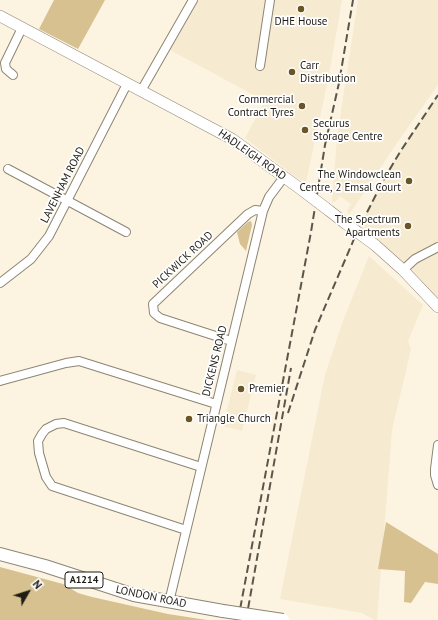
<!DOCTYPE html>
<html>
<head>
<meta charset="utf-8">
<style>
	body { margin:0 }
	#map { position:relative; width:438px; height:620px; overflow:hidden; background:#fcf4e1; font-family:"PT Sans",sans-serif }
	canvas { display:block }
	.north { position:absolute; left:8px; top:572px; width:40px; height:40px; -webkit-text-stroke:3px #fff; paint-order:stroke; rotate:51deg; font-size:11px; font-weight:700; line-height:16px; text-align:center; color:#1f1c15 }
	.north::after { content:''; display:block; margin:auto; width:14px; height:18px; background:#1f1c15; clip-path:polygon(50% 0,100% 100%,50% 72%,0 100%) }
</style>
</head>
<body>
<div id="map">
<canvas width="438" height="620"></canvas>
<div class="north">N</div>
</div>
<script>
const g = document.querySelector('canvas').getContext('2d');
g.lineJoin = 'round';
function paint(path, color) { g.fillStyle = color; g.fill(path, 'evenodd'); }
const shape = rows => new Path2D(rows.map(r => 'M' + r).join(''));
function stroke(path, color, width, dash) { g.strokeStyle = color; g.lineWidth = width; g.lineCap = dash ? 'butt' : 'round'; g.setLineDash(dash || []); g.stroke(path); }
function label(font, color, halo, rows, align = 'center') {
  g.font = font + ' "PT Sans",sans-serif'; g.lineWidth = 3.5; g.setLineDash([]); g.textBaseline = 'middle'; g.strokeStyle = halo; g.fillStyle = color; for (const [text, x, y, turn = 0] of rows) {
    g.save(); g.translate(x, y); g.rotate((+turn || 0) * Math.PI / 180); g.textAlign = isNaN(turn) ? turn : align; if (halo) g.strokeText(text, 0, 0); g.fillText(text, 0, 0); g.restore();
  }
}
const built = shape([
	[199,0,342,0,329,75,306,182,297,178,245,138,265,101,170,50],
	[358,0,438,0,438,85,399,140,349,215,347,211,351,204,340,196,335,202,332,202,337,138],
	[438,95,438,299,432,300,357,232,384,179,400,152],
	[369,256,423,305,408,341,411,349,392,430,377,620,374,620,362,613,280,599,325,375,343,321],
	[237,370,256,375,242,431,223,426]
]);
const green = shape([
	[54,0,105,0,78,49,39,29],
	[251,221,252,225,246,251,240,244,237,232,248,222],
	[386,522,438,554,438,584,425,582,411,603,404,602,405,571,378,569],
	[0,567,63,584,78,593,92,597,168,614,207,620,0,620]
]);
const street = shape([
	[260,66,270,0],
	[13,75,6,69,5,63,22,28],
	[141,91,193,0],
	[8,169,126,232],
	[403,270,415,259,438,247],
	[0,283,31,259,49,236,127,84],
	[231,341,160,318,154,313,153,304,248,214,255,210,263,211],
	[0,381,66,363,79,361,216,404],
	[438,445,435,469,435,475,438,485],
	[186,530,52,486,46,477,39,453,38,441,42,434,46,429,56,424,64,423,201,467],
	[169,602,263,211,269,197,284,177]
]);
const secondary = shape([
	[0,16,232,139,302,190],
	[327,209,345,223],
	[375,245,403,270,438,307]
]);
const primary = shape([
	[0,554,45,566,134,595,223,611]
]);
const rail = shape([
	[288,413,315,330,357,232,384,179,400,152,438,95],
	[238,620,311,232,325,145,339,83,353,0],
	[246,620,291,368]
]);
const secondaryBridge = shape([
	[302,190,327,209],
	[345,223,375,245]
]);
const primaryBridge = shape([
	[223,611,283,620]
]);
const markers = [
	[301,9,4,"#6a5524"],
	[292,72,4,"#6a5524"],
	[302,106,4,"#6a5524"],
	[305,130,4,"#6a5524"],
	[409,181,4,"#6a5524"],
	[408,226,4,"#6a5524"],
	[241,389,4,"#6a5524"],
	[189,419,4,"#6a5524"]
];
const shields = [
	[84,580,38]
];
const shieldNames = [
	["A1214",84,580]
];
const poiNames = [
	["DHE House",301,22,"center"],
	["Carr",300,66],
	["Distribution",300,79],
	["Commercial",294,100,"right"],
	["Contract Tyres",294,113,"right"],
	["Securus",313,124],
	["Storage Centre",313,137],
	["The Windowclean",401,175,"right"],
	["Centre, 2 Emsal Court",401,188,"right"],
	["The Spectrum",400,220,"right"],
	["Apartments",400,233,"right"],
	["Premier",249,389],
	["Triangle Church",197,419]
];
const streetNames = [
	["HADLEIGH ROAD",252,155,35],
	["LAVENHAM ROAD",63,185,-63],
	["PICKWICK ROAD",183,260,-43],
	["DICKENS ROAD",215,361,-76],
	["LONDON ROAD",151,597,12]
];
paint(built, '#f6ead0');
paint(green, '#d8c190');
stroke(street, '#8d8574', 10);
stroke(secondary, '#8d8574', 12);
stroke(primary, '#8d8574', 14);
stroke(street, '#fff', 8);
stroke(secondary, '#fff', 11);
stroke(primary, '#fff', 12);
stroke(rail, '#5a564c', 2, [8, 4]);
stroke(secondaryBridge, '#8d8574', 12, []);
stroke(primaryBridge, '#8d8574', 14, []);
stroke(secondaryBridge, '#fff', 11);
stroke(primaryBridge, '#fff', 12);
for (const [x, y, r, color] of markers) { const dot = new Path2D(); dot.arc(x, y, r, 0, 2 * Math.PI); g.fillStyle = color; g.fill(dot); stroke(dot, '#fff', 1.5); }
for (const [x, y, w] of shields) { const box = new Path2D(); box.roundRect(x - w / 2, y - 8, w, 16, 3); g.fillStyle = '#fff'; g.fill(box); stroke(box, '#1f1c15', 1); }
label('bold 10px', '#1f1c15', null, shieldNames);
label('11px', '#1f1c15', '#fff', poiNames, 'left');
label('11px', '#1f1c15', '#fff', streetNames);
</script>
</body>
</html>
